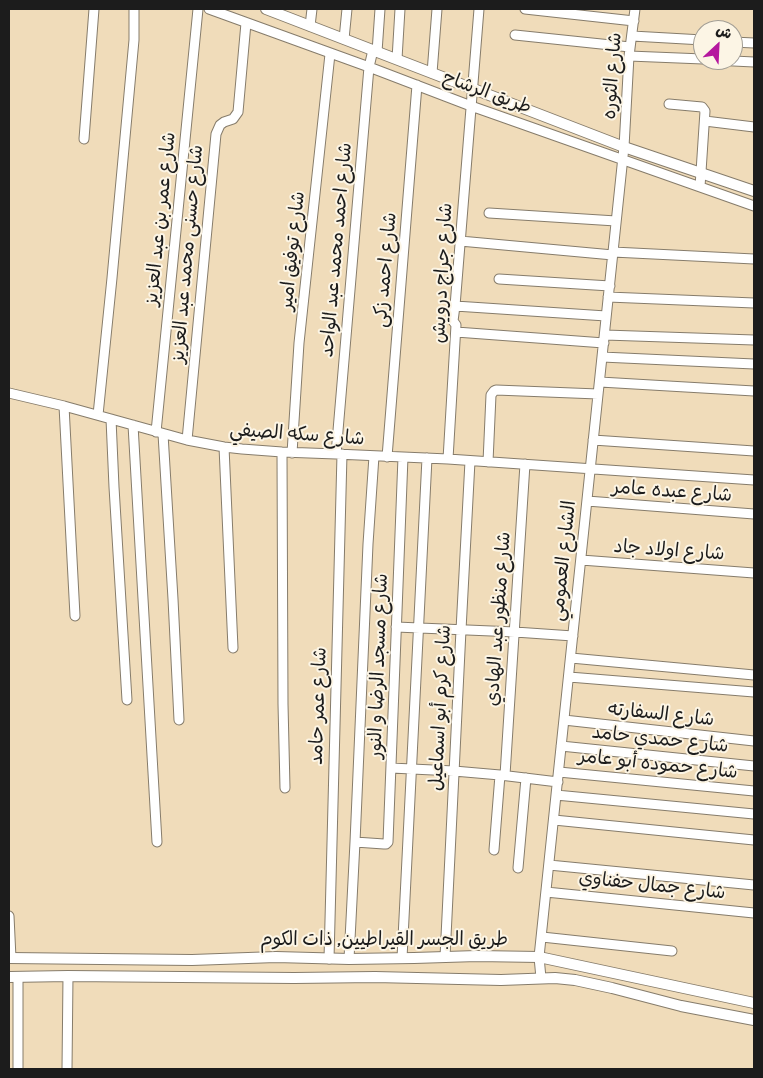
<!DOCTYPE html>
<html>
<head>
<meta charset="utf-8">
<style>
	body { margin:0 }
	#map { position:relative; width:763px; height:1078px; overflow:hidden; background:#f0dcba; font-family:Itim,"Playpen Sans Arabic",sans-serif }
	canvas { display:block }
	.frame { position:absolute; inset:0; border:10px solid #1c1c1c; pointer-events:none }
	.north { position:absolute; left:693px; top:20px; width:50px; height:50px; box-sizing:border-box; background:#fcf5e5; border:1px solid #a29e95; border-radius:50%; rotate:25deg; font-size:14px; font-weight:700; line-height:20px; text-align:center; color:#1c1c1c }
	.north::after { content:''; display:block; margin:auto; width:18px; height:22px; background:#b5179e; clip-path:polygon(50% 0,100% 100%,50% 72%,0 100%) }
</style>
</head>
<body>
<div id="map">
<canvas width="763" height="1078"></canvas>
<div class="frame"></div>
<div class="north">ش</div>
</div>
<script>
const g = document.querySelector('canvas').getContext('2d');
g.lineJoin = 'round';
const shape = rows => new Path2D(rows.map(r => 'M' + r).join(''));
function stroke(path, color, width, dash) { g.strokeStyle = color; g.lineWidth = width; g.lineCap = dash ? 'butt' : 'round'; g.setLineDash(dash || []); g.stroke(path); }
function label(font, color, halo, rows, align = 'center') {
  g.font = font + ' Itim,"Playpen Sans Arabic",sans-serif'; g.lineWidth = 4; g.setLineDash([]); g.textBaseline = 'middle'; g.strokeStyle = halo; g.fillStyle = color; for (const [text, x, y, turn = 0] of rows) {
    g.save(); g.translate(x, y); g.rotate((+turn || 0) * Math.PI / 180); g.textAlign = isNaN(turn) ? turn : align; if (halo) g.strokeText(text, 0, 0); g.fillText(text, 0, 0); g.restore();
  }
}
const minor = shape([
	[209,9,369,67,471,106,754,206],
	[525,9,634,21],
	[310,26,312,9],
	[515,35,630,47],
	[632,36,703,40],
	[344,39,347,9],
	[733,42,754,43],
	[377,52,380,9],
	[629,56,703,59],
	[397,59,400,9],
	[713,60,754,62],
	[432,73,437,9],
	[669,104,702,107,705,111,700,187],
	[705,121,754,127],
	[84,139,94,9],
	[489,213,616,221],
	[460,241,613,255],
	[613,252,754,259],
	[499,279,610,286],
	[608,297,754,303],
	[455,306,606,316],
	[456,332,604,343],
	[605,335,754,340],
	[602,357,754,364],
	[600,382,754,391],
	[9,393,64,406,187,440,224,447,242,449,282,452,336,454,448,459,754,480],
	[64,406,75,616],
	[98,415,112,278,134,40,134,9],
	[111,419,114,487,127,700],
	[133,425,157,842],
	[156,432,198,9],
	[163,434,173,599,179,720],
	[187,440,216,134,220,125,224,122,233,119,238,112,246,23],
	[593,440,754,451],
	[224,447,233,648],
	[282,452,283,704,285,788],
	[292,453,299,343,330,54],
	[336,454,369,67,373,50],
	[387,457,417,85],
	[448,459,456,325,453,321,455,306,479,9],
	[488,462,491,395,494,391,496,390,598,394],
	[587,501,754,514],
	[581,560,754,573],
	[396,627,515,632,573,636],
	[571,658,754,675],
	[569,677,754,692],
	[564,720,754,741],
	[561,746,754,766],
	[391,768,454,771,500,775,558,782],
	[559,772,754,791],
	[505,775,525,464],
	[556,795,754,814],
	[554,820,754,840],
	[355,842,384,844,386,844,388,842,403,457],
	[494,850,500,775],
	[549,865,754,885],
	[518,868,526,778],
	[546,892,754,913],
	[9,916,11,958],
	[542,937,672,951],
	[445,957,461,630,470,461],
	[402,958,427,458],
	[329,959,342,454],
	[349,959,355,842,368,544,374,456],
	[18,977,18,1069],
	[541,978,539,957,624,147,629,56,635,9],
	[67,1069,68,976]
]);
const tertiary = shape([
	[266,9,624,147,754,191],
	[9,958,192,960,276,957,349,959,414,958,477,956,539,957,754,1003],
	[9,977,68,976,294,978,375,977,501,980,555,978,575,980,612,988,681,1006,754,1020]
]);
const streetNames = [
	["شارع الثوره",613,76,-86],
	["طريق الرشاح",487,93,20],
	["شارع عمر بن عبد العزيز",161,219,-84],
	["شارع احمد محمد عبد الواحد",337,250,-85],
	["شارع توفيق امير",293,251,-84],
	["شارع حسنى محمد عبد العزيز",188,254,-85],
	["شارع احمد زكى",386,270,-85],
	["شارع جراج درويش",443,273,-87],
	["شارع سكه الصيفي",297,435,4],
	["شارع عبده عامر",672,492,4],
	["شارع اولاد جاد",669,551,4],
	["الشارع العمومي",564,561,-84],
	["شارع منظور عبد الهادي",499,619,-86],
	["شارع مسجد الرضا و النور",379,666,-88],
	["شارع عمر حامد",319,706,-88],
	["شارع كرم أبو اسماعيل",441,708,-87],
	["شارع السفارته",661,715,6],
	["شارع حمدي حامد",660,740,6],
	["شارع حموده أبو عامر",658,765,6],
	["شارع جمال حفناوي",652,886,6],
	["طريق الجسر القيراطيين, ذات الكوم",384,940]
];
stroke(minor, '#867c6b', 11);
stroke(tertiary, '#867c6b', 12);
stroke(minor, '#fff', 9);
stroke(tertiary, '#fff', 10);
label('19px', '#1c1c1c', '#fcf5e5', streetNames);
</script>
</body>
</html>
